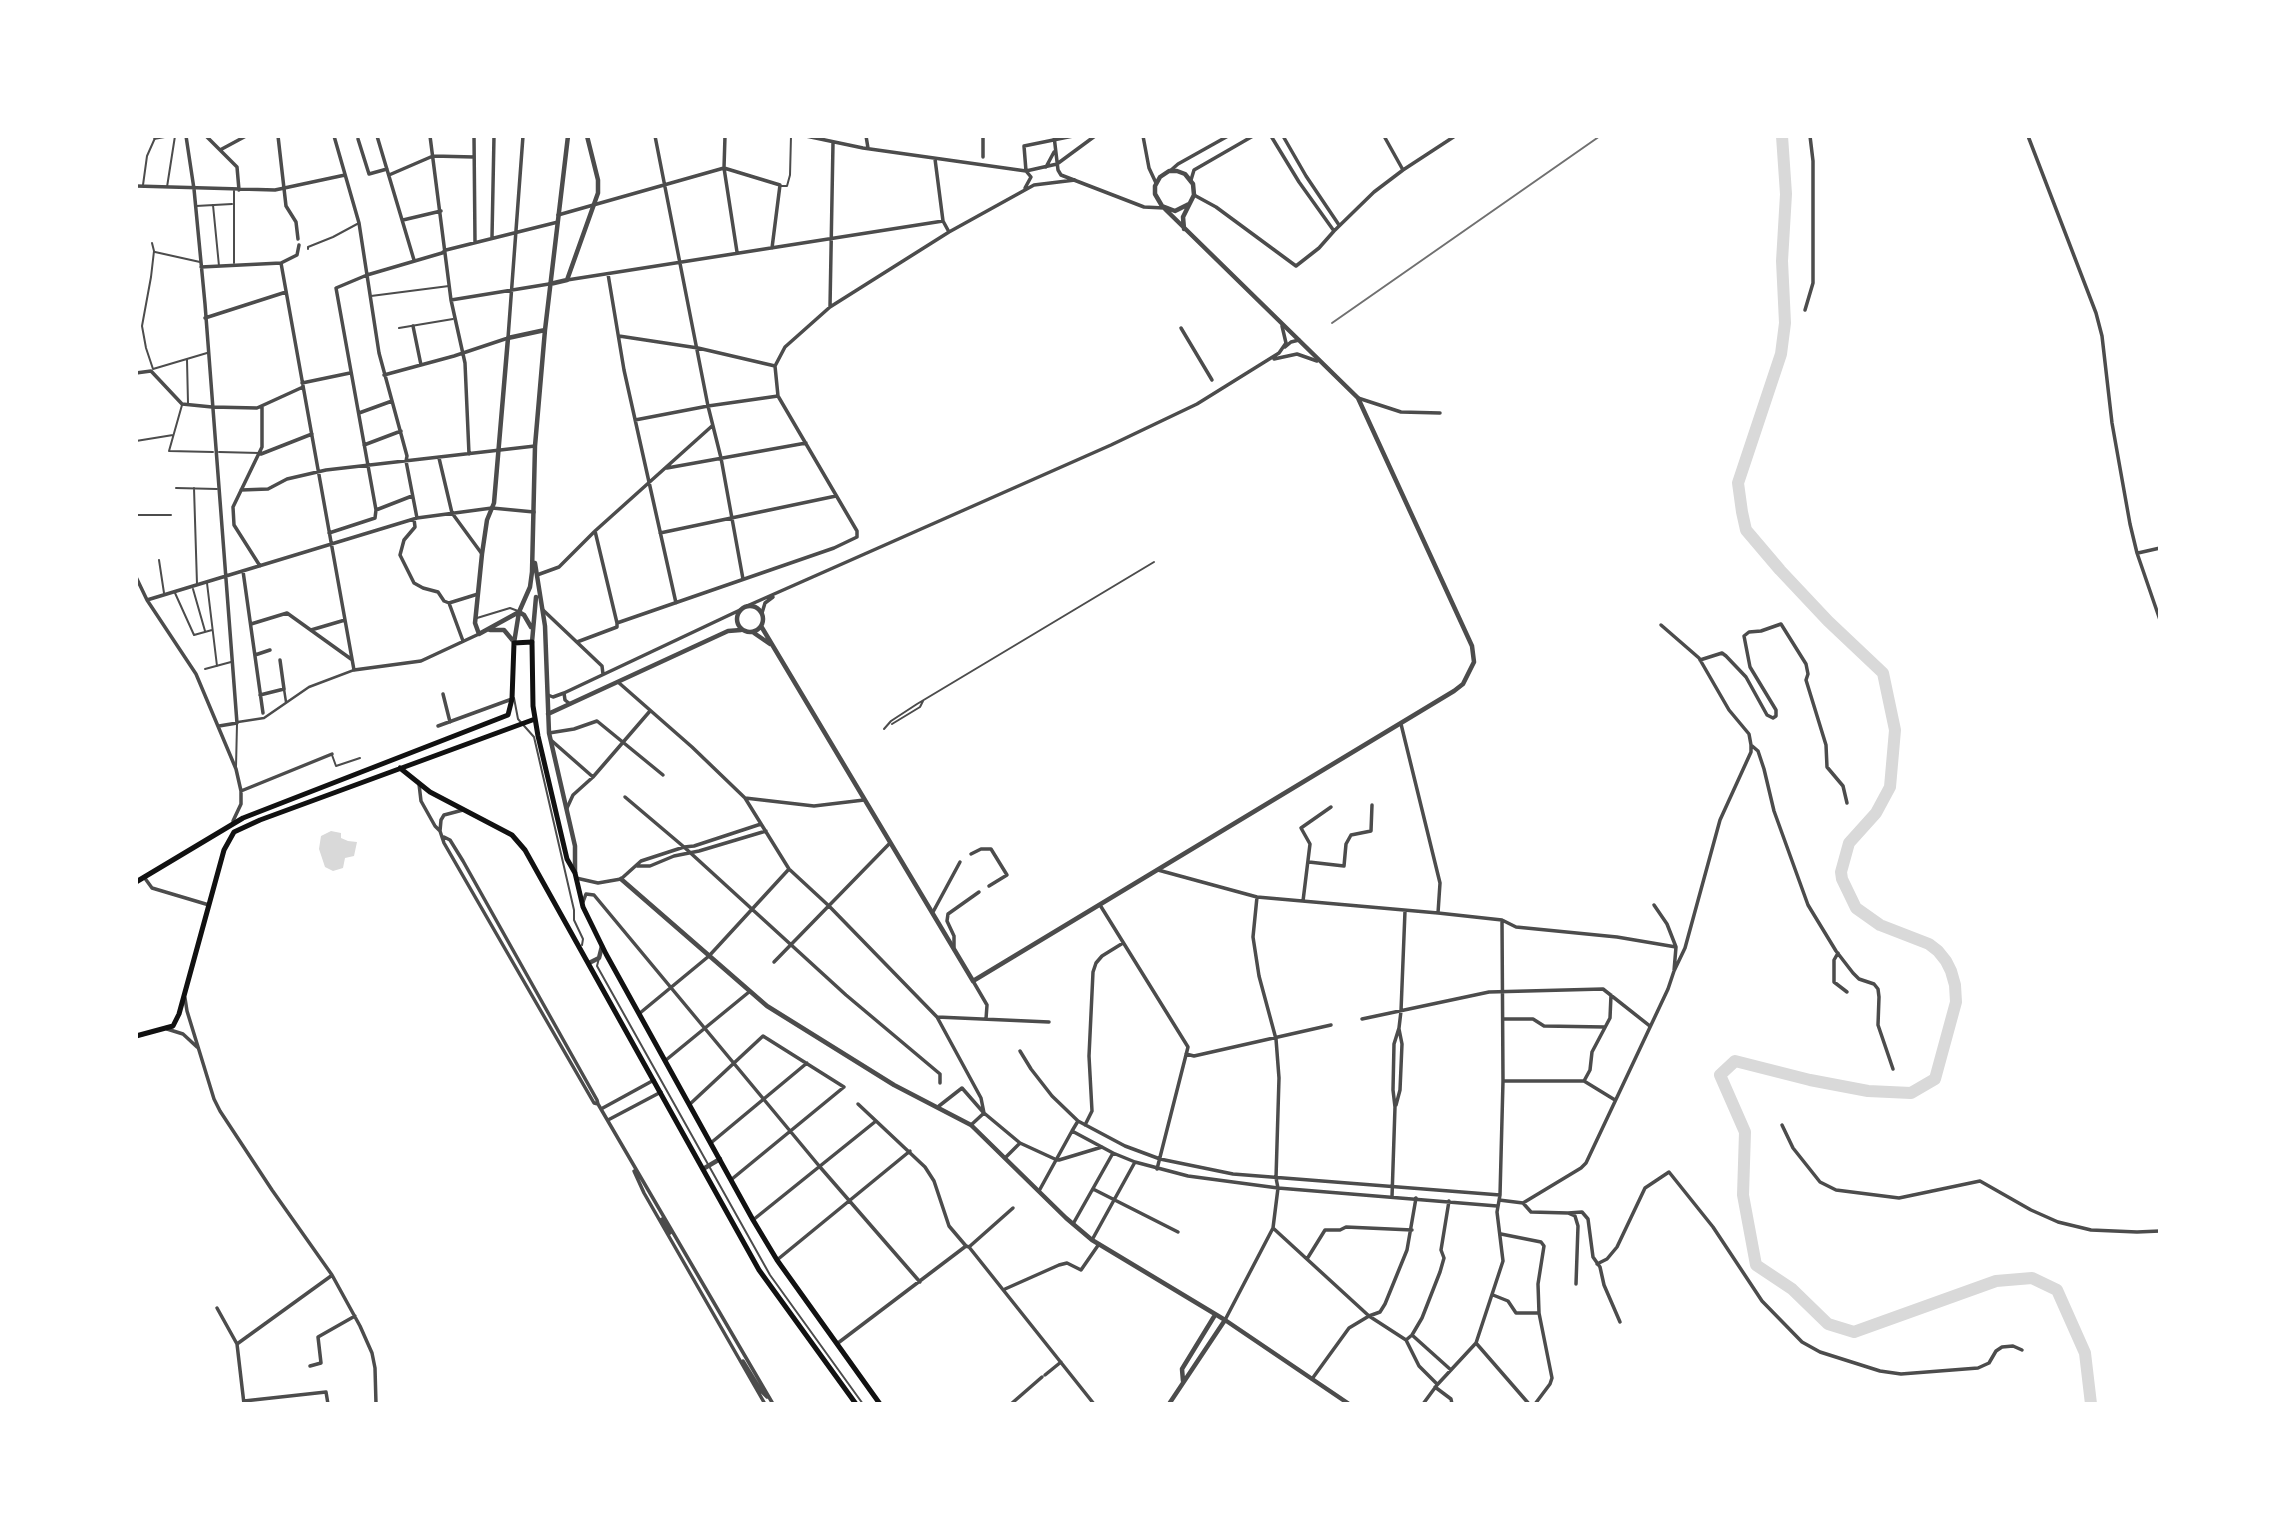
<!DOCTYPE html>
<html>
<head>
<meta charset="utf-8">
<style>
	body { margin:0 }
	#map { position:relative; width:2296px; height:1540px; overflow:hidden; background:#fff; font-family:"Sofia Sans Condensed",sans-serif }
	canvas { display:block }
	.frame { position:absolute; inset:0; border:138px solid #fff; pointer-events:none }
</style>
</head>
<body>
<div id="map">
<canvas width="2296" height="1540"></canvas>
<div class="frame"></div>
</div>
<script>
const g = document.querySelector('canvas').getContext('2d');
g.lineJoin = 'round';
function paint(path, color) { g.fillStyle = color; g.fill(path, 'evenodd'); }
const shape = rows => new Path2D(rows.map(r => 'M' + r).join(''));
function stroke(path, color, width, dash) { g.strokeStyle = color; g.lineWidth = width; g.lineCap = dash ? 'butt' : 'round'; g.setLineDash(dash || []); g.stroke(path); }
const water = shape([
	[331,831,341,833,341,838,348,841,357,842,354,856,345,858,343,868,333,871,325,867,319,849,321,836]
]);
const river = shape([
	[1782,136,1786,194,1782,261,1785,323,1781,354,1738,483,1742,512,1746,530,1780,570,1828,621,1883,673,1895,730,1890,787,1876,813,1849,843,1841,872,1842,879,1856,908,1880,925,1929,944,1938,951,1946,961,1951,971,1955,985,1956,1002,1935,1079,1911,1093,1868,1091,1810,1080,1735,1061,1720,1075,1745,1132,1743,1195,1756,1265,1792,1289,1828,1324,1854,1332,1996,1281,2032,1278,2057,1290,2085,1353,2091,1404]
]);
const service = shape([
	[143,185,147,156,155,138],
	[781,186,787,186,790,175,791,136],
	[167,187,175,136],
	[213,205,219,266],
	[196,206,232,204],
	[152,243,154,251,151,277,142,326,146,348,153,369,207,353],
	[308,249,308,247,333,237,359,223],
	[155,252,200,262],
	[234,263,234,191],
	[371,296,449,286],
	[399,328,453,319],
	[187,360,188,403],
	[182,405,169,451,213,452],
	[136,441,173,435],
	[219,452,259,453],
	[176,488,217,489],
	[194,488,197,584],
	[136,515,171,515],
	[159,560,164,593],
	[207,583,217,666],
	[193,589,205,631],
	[175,593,194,635,212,630],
	[477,618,510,608,518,611],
	[205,669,231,662],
	[514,698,518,719,534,737,574,910,574,920,583,939,582,945],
	[892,724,920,707,923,701],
	[884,729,891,721,917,704,1154,562],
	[332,755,336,766,360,758],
	[236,767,237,724],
	[599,958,597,966,770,1275,863,1404]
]);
const pedestrian = shape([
	[284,689,286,702],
	[238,722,264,718,309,687,354,670]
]);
const minor = shape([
	[186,136,194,189,205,304,237,723,219,726],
	[206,136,237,167,239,190],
	[278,136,286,206,296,222,298,239],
	[334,136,359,223,379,353,407,456,406,461,417,518],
	[377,136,414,260],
	[430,136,451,300,465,363,469,454],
	[474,136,475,242],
	[655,136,708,406,721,458,743,579],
	[725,136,724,168,737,252],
	[806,136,863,148,1026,171,1057,164,1095,136],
	[866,136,868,148],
	[1054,136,1058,170,1061,175,1144,207,1164,208],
	[1143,136,1149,168,1156,183],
	[1271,136,1299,182,1334,231],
	[1283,136,1306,176,1339,225],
	[1384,136,1403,170],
	[2028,136,2096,313,2102,336,2112,423,2130,524,2137,553,2160,620],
	[155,138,166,136],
	[358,139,369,174,387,169],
	[220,150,246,136],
	[983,157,983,136],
	[935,159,943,221,949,232],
	[1046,167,1054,152],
	[1170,171,1178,164,1228,136],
	[389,175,433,156,474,157],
	[1191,180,1194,170,1253,136],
	[136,186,275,190,345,175],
	[1025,188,1031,177,1026,171,1024,146,1073,136],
	[1194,195,1216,207,1296,266,1319,248,1334,231,1374,192,1403,170,1455,136],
	[558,215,724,168,780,185,772,248],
	[403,220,441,211],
	[492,237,494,136],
	[281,263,354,670,421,661,479,634],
	[201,267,281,263,297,255,299,245],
	[608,274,624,370,676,603],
	[567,280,943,221],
	[451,300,549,284],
	[830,307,833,143],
	[1805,310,1813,283,1813,161,1810,136],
	[205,318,286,292],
	[413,326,421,365],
	[1181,328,1212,380],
	[619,336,698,348,775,366],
	[1285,347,1291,342,1299,340],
	[1274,359,1297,354,1317,361],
	[775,366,785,347,830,307,949,232,1034,185,1075,180],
	[136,373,151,371,182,404,212,407,257,408,303,387],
	[384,375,454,356,508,338,523,136],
	[302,383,350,373],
	[1358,398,1401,412,1440,413],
	[359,413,392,401],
	[635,420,708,406,778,396],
	[364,445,401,431],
	[261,454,312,434],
	[439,458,452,513,482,554],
	[667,468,806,443],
	[241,490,268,489,287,479,326,470,535,446],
	[376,510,336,288,367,275,442,253,446,250,558,222],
	[414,519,415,527,404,540,400,555,414,583,423,588,438,592,444,601,449,603],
	[595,531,617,623],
	[329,533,375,518,376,510,412,496],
	[660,533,836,496],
	[2138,553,2160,548],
	[260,566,234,525,233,507,262,447,262,407],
	[243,571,263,713],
	[537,575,559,567,595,531,712,426],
	[136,577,147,600,196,674,236,769,241,791,241,804,233,821],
	[147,600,417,518,492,508,534,512],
	[747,606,1111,445,1197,404,1279,353,1286,343,1282,326],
	[543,610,602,666,603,674],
	[762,613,765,603,773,597],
	[251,624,287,613,351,659],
	[1661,625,1699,658,1729,710,1749,734,1751,745,1751,752,1720,820,1685,948,1674,971],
	[311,630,345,620],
	[463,641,449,603,478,594],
	[577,642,617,627,617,623,834,548,857,537,857,531,778,396,775,366],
	[255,655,270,650],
	[1700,660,1722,653,1726,656,1746,677,1767,715,1773,718,1776,716,1776,710,1750,667,1744,636,1749,632,1761,631,1781,624,1806,664,1808,674,1806,680,1826,745,1827,767,1843,786,1847,803],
	[618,682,692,747,745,798,789,869,829,906,937,1017,981,1098,984,1113],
	[564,693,565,700,570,704],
	[443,694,450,722],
	[260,695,284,689,280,660],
	[548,695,553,697,564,693,740,610],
	[1401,724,1440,883,1438,913],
	[438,726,512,699],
	[549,733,574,729,597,721,663,775],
	[552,741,593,777],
	[1751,745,1758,751,1764,769,1774,811,1808,905,1836,951,1853,973,1859,979,1874,984,1878,989,1879,997,1878,1025,1893,1069],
	[419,784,421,801,435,826,440,831,444,843,594,1103,598,1104],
	[241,791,332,754],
	[625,797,684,847,694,846,761,824],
	[745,798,814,806,864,800],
	[567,808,573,795,593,777,650,711],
	[440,831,441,820,444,815,463,810],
	[444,837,450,840,463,861,597,1100,598,1104,773,1404],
	[971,854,981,849,991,849,1007,875,989,886],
	[1309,862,1344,866,1346,844,1351,835,1371,831,1372,805],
	[637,866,650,866,674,856,699,851,766,831],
	[1158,870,1257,897,1438,913,1502,920,1516,927,1617,937,1676,947],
	[144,877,152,888,209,905],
	[576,878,598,883,621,879,641,861,684,847,846,995,940,1074,940,1083],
	[1303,901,1310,844,1301,828,1331,807],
	[583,902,586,894,594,895,820,1167,920,1282],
	[1100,905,1188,1047,1157,1169],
	[933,912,960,862],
	[954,947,954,936,947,921,948,914,979,892],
	[1838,953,1834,960,1834,982,1847,992],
	[774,962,890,843],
	[973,981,987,1005,986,1019],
	[185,998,187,1011,214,1099,220,1111,272,1190,332,1275,360,1326,372,1353,375,1368,376,1404],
	[640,1013,709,956,789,869],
	[937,1017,1049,1022],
	[1362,1019,1489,992,1603,989,1650,1026],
	[1504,1019,1533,1019,1544,1026,1605,1027],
	[167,1029,183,1034,197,1047],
	[1020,1051,1031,1069,1052,1096,1078,1121,1125,1146,1160,1159,1233,1174,1500,1195],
	[1186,1054,1194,1056,1331,1025],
	[666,1060,749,992],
	[1503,1081,1584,1081,1615,1100],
	[1584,1081,1590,1070,1592,1052,1610,1018,1611,995],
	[690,1104,763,1036,844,1087,732,1179],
	[858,1104,925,1167,934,1181,949,1226,966,1246],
	[1396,1105,1400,1090,1402,1044,1399,1029],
	[939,1106,962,1088,983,1112],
	[601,1109,654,1080],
	[608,1120,661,1092],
	[1078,1121,1072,1131,1113,1153,1135,1162,1188,1176,1278,1188,1497,1206],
	[971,1125,984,1113,1020,1143,1057,1160],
	[1085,1125,1092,1111,1089,1056,1093,972,1096,963,1102,956,1123,943],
	[1782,1125,1793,1148,1820,1182,1836,1190,1899,1198,1980,1181,2031,1210,2058,1222,2091,1230,2137,1232,2160,1231],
	[712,1142,807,1063],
	[1005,1158,1020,1143],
	[1059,1160,1102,1147],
	[634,1171,644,1193,765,1404],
	[1093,1189,1178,1232],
	[1039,1191,1072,1131],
	[1392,1197,1395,1107,1393,1090,1394,1044,1399,1028,1401,1011,1405,911],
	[1499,1200,1523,1203,1581,1168,1586,1163,1668,989,1674,971,1676,947,1667,924,1654,905],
	[1523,1203,1531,1212,1568,1213,1575,1216,1578,1226,1576,1284],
	[1568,1213,1582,1212,1588,1219,1593,1257,1600,1267,1604,1285,1620,1322],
	[662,1219,670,1233],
	[753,1220,876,1121],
	[1073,1224,1113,1153],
	[1273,1228,1369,1316,1406,1340,1419,1366,1437,1384],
	[1501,1234,1541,1242,1544,1246,1538,1284,1539,1313,1552,1378,1550,1384,1535,1404],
	[1092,1240,1135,1162],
	[969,1247,1094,1404],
	[1307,1259,1325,1230,1340,1230,1346,1227,1412,1230],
	[777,1260,910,1151],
	[1597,1264,1607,1259,1617,1247,1645,1188,1669,1172,1713,1227,1762,1301,1802,1342,1820,1352,1880,1371,1901,1374,1978,1368,1989,1363,1996,1351,2002,1347,2013,1346,2022,1350],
	[1005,1289,1059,1265,1067,1263,1081,1270,1099,1244],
	[1493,1295,1508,1301,1516,1313,1539,1313],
	[217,1308,237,1344,244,1404],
	[1225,1320,1273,1228,1278,1188,1276,1178,1279,1078,1276,1039,1259,976,1253,937,1257,897],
	[1412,1335,1451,1370],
	[1406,1340,1412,1335,1422,1318,1440,1272,1444,1258,1441,1250,1449,1201],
	[838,1343,966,1246,969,1247,1013,1208],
	[1476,1343,1529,1404],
	[237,1344,331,1276],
	[743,1361,762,1392,767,1397],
	[310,1366,321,1363,318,1337,355,1316],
	[1045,1375,1061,1362],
	[1312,1379,1349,1328,1369,1316,1380,1312,1385,1304,1407,1250,1416,1198],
	[1435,1387,1451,1399,1452,1404],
	[244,1401,326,1392,328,1404],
	[1011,1404,1042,1377],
	[1423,1404,1437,1385,1476,1343,1503,1261,1497,1212,1500,1195,1503,1081,1502,920]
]);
const tertiary = shape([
	[1184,229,1183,217,1194,195,1193,184,1185,174,1177,171,1169,171,1160,177,1155,186,1155,194,1162,206,1175,211,1189,204],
	[550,284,567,280,598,193,598,180,587,136],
	[535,563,545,626,549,733,575,846,575,873],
	'737 619a13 13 0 1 1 26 0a13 13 0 1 1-26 0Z',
	[519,612,479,634,475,623,482,554,487,520,494,503,508,338,545,330],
	[519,612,524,615,531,627],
	[761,626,973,981,1454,691,1463,684,1474,662,1472,646,1358,398,1165,209],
	[490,630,504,630,514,642],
	[754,633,770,644],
	[532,642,536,597],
	[514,643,519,612,530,587,532,572,535,446,545,330,568,136],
	[548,714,728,631,741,630],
	[621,879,767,1006,894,1085,971,1125,1066,1218,1092,1240,1225,1320,1349,1404],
	[589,963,599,958,602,946],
	[703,1169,720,1159],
	[1183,1381,1182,1369,1215,1315],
	[1169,1404,1225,1320]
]);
const secondary = shape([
	[400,768,430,792,512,835,525,850,759,1270,856,1404],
	[136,882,243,818,508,715,512,699,514,643,532,642,533,706,538,736,567,859,575,873,583,907,606,954,753,1220,777,1260,880,1404],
	[136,1036,173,1026,179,1014,224,850,234,832,260,820,535,719]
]);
const rail = shape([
	[1332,323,1600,136]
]);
paint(water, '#d9d9d9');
stroke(river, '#d9d9d9', 12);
stroke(service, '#4c4c4c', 2);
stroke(pedestrian, '#4c4c4c', 2.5);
stroke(minor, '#4c4c4c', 3.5);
stroke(tertiary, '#4c4c4c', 4.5);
stroke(secondary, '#111', 5);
stroke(rail, '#707070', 2);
</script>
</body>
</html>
